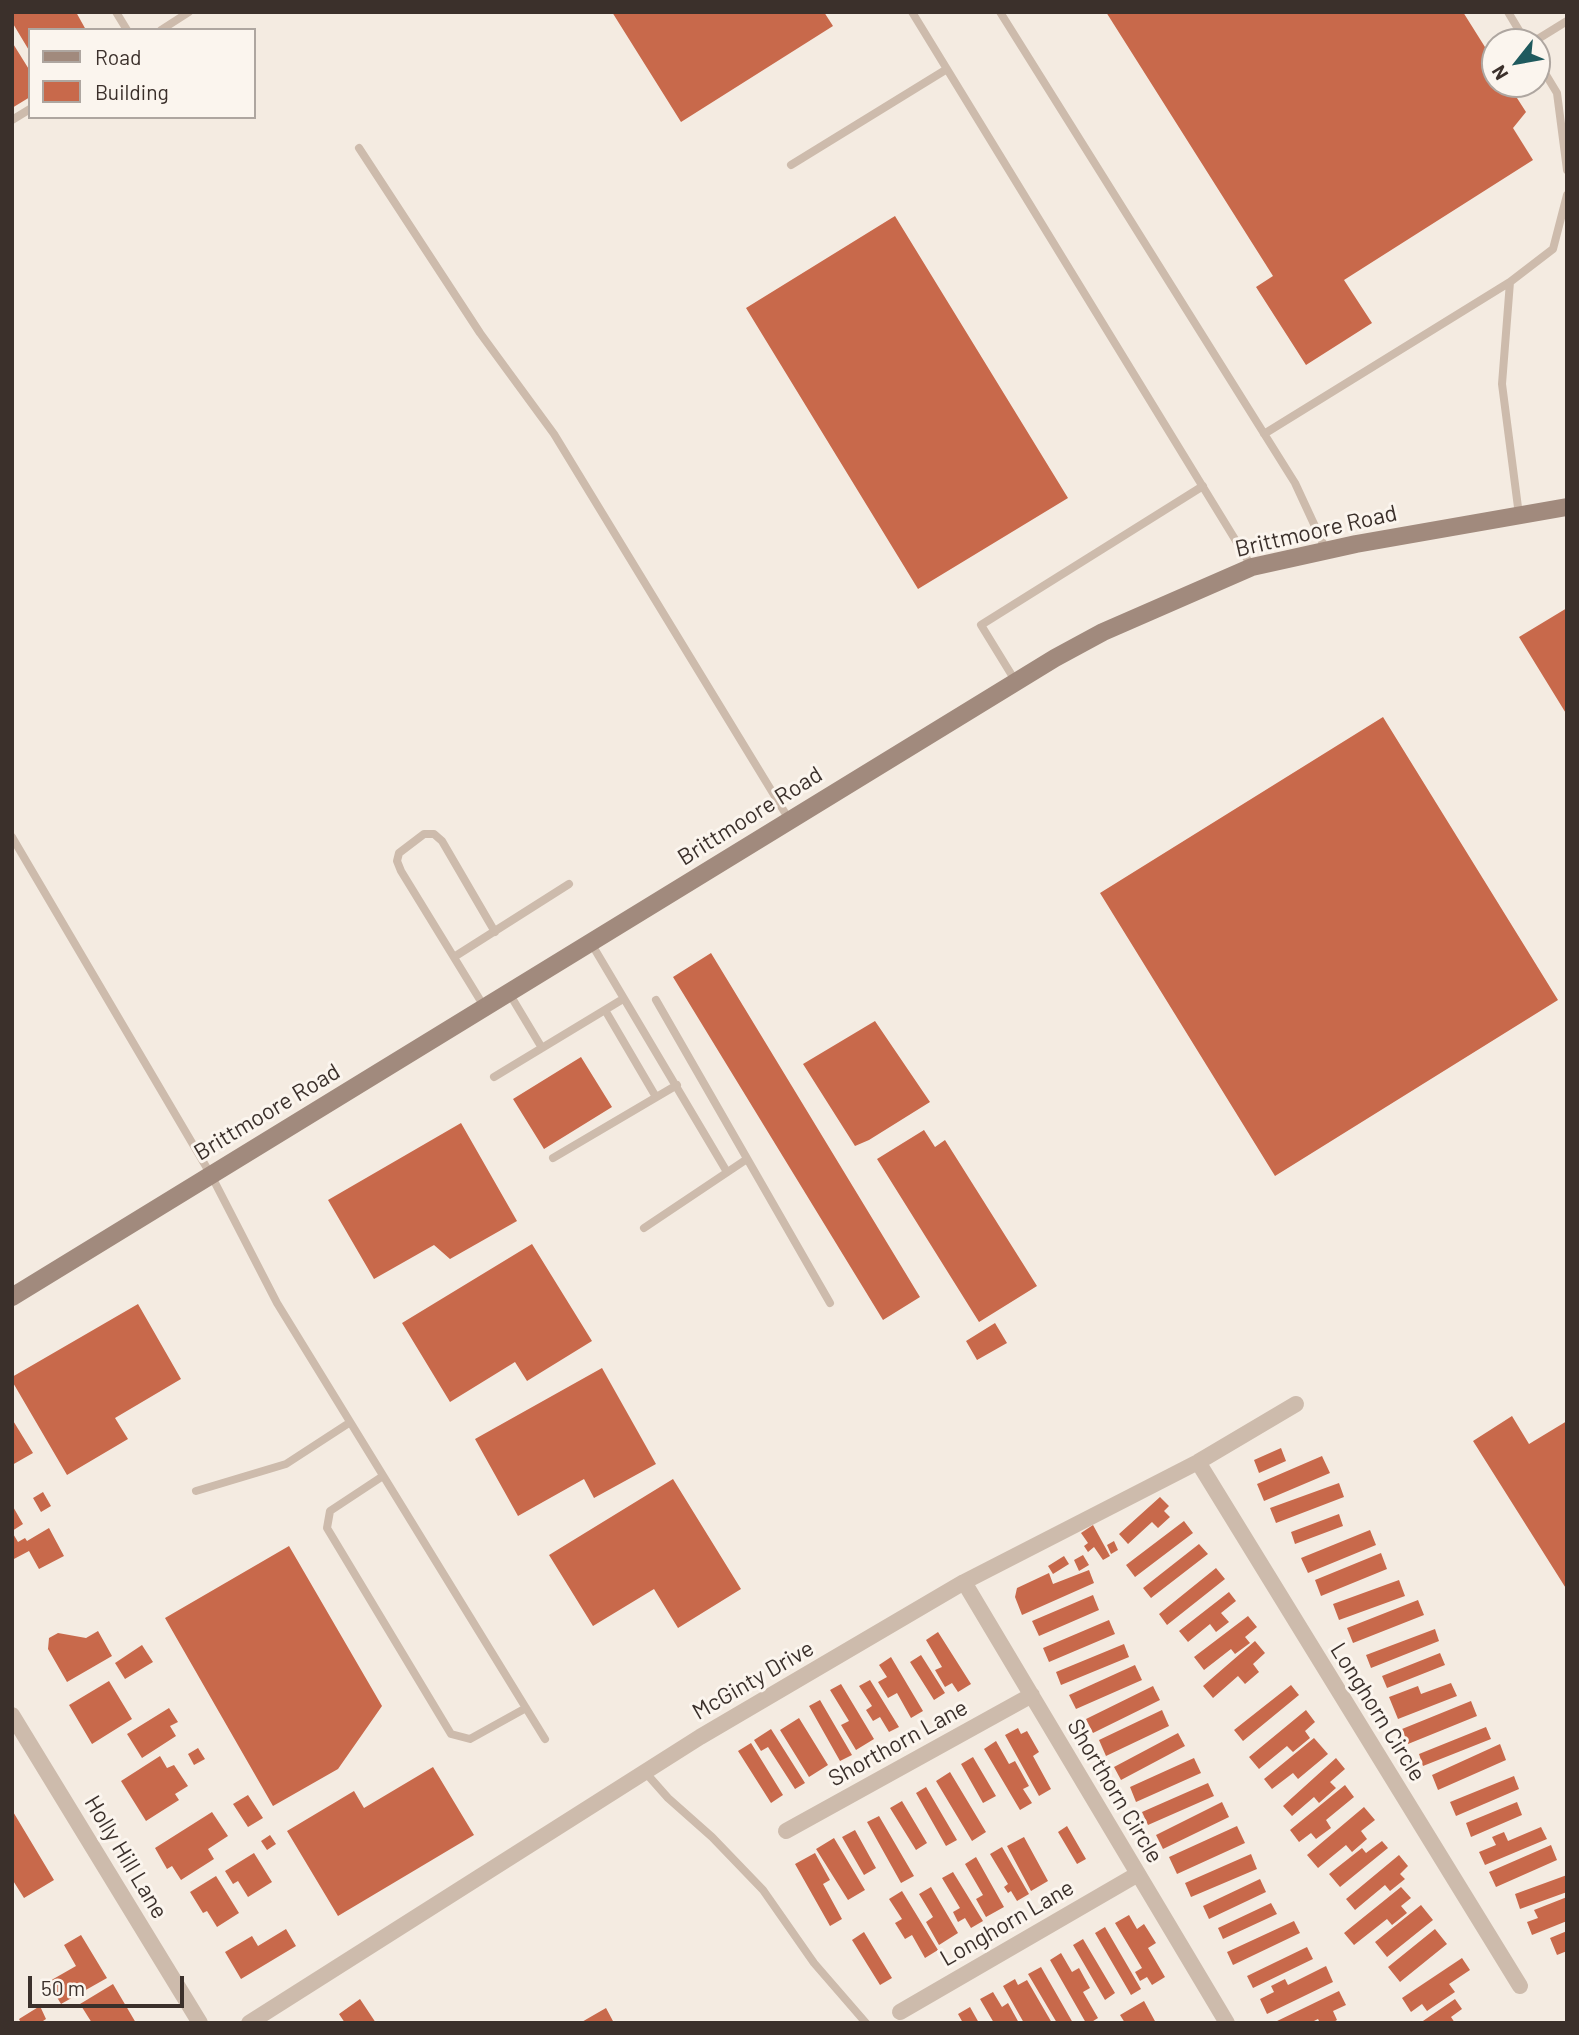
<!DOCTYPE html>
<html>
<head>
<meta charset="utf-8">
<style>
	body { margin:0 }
	#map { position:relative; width:1579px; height:2035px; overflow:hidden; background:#f4ebe1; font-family:Barlow,sans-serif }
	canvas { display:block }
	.frame { position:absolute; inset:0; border:14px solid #3b302b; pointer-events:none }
	.legend { position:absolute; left:28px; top:28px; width:228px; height:91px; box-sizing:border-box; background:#fbf5ee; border:2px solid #aea6a0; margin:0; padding:9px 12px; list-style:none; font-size:21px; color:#3b302b }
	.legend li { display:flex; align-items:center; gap:14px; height:35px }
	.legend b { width:35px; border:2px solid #aea6a0 }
	.north { position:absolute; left:1481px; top:28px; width:70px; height:70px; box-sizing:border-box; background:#fbf5ee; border:2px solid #aea6a0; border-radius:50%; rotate:239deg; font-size:19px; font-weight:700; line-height:28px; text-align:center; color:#3b302b }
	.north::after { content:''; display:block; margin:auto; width:24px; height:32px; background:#1f5a5e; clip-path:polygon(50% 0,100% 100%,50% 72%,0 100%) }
	.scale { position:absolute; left:28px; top:1976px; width:156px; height:32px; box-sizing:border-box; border:4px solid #3b302b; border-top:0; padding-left:9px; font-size:21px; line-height:24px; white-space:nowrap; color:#3b302b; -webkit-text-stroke:5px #fbf5ee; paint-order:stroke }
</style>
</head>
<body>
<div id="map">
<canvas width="1579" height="2035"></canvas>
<div class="frame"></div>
<ul class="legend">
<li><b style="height:9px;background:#a18a7d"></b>Road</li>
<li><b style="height:19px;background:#c8694b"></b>Building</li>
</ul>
<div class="north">N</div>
<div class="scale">50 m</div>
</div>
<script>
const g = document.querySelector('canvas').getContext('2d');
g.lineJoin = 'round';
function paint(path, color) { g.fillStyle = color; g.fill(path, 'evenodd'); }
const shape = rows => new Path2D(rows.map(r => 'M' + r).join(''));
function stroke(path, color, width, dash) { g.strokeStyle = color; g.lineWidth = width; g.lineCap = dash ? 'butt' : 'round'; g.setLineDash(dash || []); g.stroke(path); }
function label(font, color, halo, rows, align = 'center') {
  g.font = font + ' Barlow,sans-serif'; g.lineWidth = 6; g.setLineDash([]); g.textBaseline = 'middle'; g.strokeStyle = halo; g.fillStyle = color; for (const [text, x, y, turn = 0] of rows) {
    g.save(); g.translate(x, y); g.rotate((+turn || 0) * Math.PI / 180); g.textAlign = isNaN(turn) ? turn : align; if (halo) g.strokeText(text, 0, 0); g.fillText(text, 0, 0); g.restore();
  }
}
const building = shape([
	[12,12,76,12,86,30,30,30,30,52,12,22],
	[612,12,824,12,833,26,681,122],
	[1106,12,1463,12,1495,63,1495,84,1508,84,1526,112,1513,128,1533,160,1344,280,1372,323,1306,365,1256,287,1273,276],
	[12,42,30,71,30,97,12,108],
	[895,216,1068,498,918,589,746,308],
	[1567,608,1567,715,1519,637],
	[1383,717,1558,1000,1275,1176,1100,893],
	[711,953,920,1297,883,1320,673,977],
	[875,1021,930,1102,869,1140,855,1146,803,1064],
	[581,1057,612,1107,544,1149,513,1099],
	[461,1123,517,1221,450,1259,434,1245,374,1279,328,1200],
	[924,1130,935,1147,945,1140,1037,1286,979,1322,877,1159],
	[532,1244,592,1341,527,1381,515,1362,450,1402,402,1323],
	[138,1304,181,1379,115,1418,128,1439,67,1475,12,1381,12,1377],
	[995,1323,1007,1343,977,1360,966,1341],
	[602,1368,656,1464,594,1498,584,1479,518,1516,475,1439],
	[1512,1416,1529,1444,1567,1421,1567,1590,1473,1441],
	[12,1419,33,1453,12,1465],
	[1281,1448,1286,1461,1259,1473,1254,1460],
	[1322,1456,1330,1473,1264,1501,1257,1484],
	[673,1479,741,1589,678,1628,654,1589,593,1626,549,1555],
	[1339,1483,1344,1497,1276,1523,1270,1508],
	[43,1492,51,1506,41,1512,33,1498],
	[1160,1497,1169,1506,1164,1511,1170,1517,1158,1528,1152,1522,1128,1544,1119,1534],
	[12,1505,23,1524,12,1531],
	[1339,1514,1343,1526,1295,1544,1291,1532],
	[1184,1521,1193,1533,1135,1577,1126,1565],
	[1093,1525,1110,1556,1103,1560,1094,1547,1088,1552,1084,1546,1088,1543,1081,1533],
	[49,1528,64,1556,39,1569,29,1551,12,1560,12,1532,18,1542,25,1538,27,1541],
	[1370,1530,1376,1545,1308,1573,1301,1558],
	[1114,1541,1118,1550,1111,1554,1107,1545],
	[1199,1544,1208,1554,1151,1598,1143,1588],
	[289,1546,382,1706,338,1769,273,1806,165,1618],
	[1381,1553,1387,1569,1321,1596,1315,1580],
	[1083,1555,1089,1565,1079,1571,1074,1560],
	[1064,1556,1069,1564,1053,1574,1048,1566],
	[1216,1568,1225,1579,1167,1625,1159,1614],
	[1089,1570,1094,1583,1022,1615,1015,1597,1017,1588,1049,1573,1053,1584],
	[1399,1580,1405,1596,1339,1620,1333,1604],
	[1229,1592,1236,1601,1221,1613,1229,1622,1216,1632,1210,1624,1188,1642,1179,1631],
	[1093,1595,1099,1610,1039,1636,1032,1621],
	[1418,1600,1424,1615,1353,1643,1347,1628],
	[1248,1616,1257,1627,1245,1637,1250,1643,1235,1654,1231,1649,1204,1670,1194,1657],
	[1109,1620,1115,1634,1049,1662,1043,1648],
	[1435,1629,1439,1641,1371,1668,1366,1655],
	[98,1631,112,1656,67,1682,48,1649,49,1638,58,1633,86,1638],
	[938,1632,971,1684,958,1692,952,1683,945,1687,935,1670,942,1667,926,1640],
	[1255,1641,1265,1653,1253,1664,1259,1672,1245,1684,1238,1676,1213,1698,1203,1686],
	[1124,1644,1129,1657,1061,1685,1056,1672],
	[142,1645,153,1662,125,1679,115,1663],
	[1440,1653,1445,1665,1387,1688,1382,1676],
	[921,1655,945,1693,934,1700,910,1662],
	[891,1657,923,1711,911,1718,897,1693,888,1698,878,1682,887,1677,879,1665],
	[1135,1665,1142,1680,1076,1709,1069,1695],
	[870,1680,899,1727,889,1732,880,1717,873,1721,866,1710,872,1706,859,1686],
	[109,1681,132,1719,92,1744,69,1705],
	[1451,1683,1457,1696,1398,1719,1389,1697,1418,1686,1421,1694],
	[841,1684,874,1739,856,1750,841,1725,849,1721,830,1690],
	[1291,1685,1299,1695,1243,1741,1234,1730],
	[1153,1686,1160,1700,1093,1733,1086,1719],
	[820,1700,852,1755,840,1761,809,1706],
	[1471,1701,1477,1716,1408,1744,1402,1729],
	[169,1708,178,1722,170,1726,176,1736,142,1758,127,1734],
	[1162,1710,1169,1726,1106,1756,1099,1740],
	[1306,1710,1315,1722,1305,1731,1310,1738,1293,1752,1287,1746,1259,1769,1249,1757],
	[799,1718,828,1765,809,1777,780,1730],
	[1486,1727,1491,1739,1423,1766,1419,1754],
	[1018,1728,1021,1734,1027,1731,1039,1752,1033,1756,1051,1789,1039,1796,1005,1735],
	[771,1729,805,1783,795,1789,768,1747,761,1751,754,1740],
	[1178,1733,1185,1746,1121,1780,1114,1767],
	[1314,1738,1328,1754,1298,1779,1293,1773,1272,1789,1264,1779],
	[996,1741,1009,1764,1015,1761,1029,1786,1023,1789,1032,1803,1020,1810,984,1749],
	[751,1743,783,1795,771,1803,738,1751],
	[1500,1744,1506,1760,1438,1790,1432,1775],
	[198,1748,205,1759,194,1765,188,1754],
	[160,1756,167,1768,174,1765,188,1786,175,1794,179,1800,146,1821,121,1781],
	[973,1757,996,1796,983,1803,961,1764],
	[1194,1758,1201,1773,1136,1802,1130,1787],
	[1336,1758,1345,1769,1330,1782,1336,1788,1319,1803,1314,1797,1292,1816,1283,1806],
	[433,1767,474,1835,338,1916,287,1831,354,1791,364,1808],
	[950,1772,986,1832,972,1841,936,1781],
	[1514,1776,1519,1789,1456,1816,1450,1802],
	[1208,1783,1214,1796,1148,1825,1142,1812],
	[1345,1785,1354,1797,1326,1820,1331,1828,1316,1839,1311,1833,1299,1842,1290,1830],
	[926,1787,957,1840,946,1846,916,1793],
	[248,1795,263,1818,248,1827,233,1804],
	[902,1801,927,1843,916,1850,890,1808],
	[1222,1802,1229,1817,1163,1849,1156,1835],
	[1517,1802,1522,1815,1471,1837,1466,1823],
	[1364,1807,1375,1820,1361,1831,1367,1839,1352,1852,1346,1845,1318,1868,1307,1855],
	[12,1810,54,1880,24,1898,12,1879],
	[212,1812,228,1836,208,1849,214,1859,181,1880,172,1866,167,1869,155,1848],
	[879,1816,914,1876,901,1883,867,1822],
	[1067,1826,1086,1859,1077,1864,1058,1832],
	[1237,1826,1245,1843,1177,1874,1169,1857],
	[1541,1827,1547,1839,1485,1865,1479,1852,1496,1845,1492,1837,1504,1832,1508,1841],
	[855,1830,876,1868,864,1875,842,1837],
	[270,1835,276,1844,267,1850,261,1841],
	[1024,1837,1048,1881,1031,1891,1007,1846],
	[834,1838,865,1890,848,1900,816,1849],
	[1382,1841,1388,1848,1340,1887,1329,1874,1362,1848,1366,1853],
	[1551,1845,1557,1860,1496,1887,1489,1872],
	[1002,1847,1029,1894,1017,1901,1011,1891,1008,1893,1004,1887,1008,1884,990,1854],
	[254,1853,272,1882,248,1897,238,1881,233,1884,225,1871],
	[815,1853,830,1880,823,1884,842,1919,830,1926,795,1864],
	[1251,1854,1257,1869,1191,1897,1185,1883],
	[1399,1855,1408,1866,1400,1874,1405,1879,1390,1891,1385,1885,1355,1910,1346,1899],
	[976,1857,1004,1907,986,1917,976,1899,983,1895,965,1864],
	[953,1872,983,1921,971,1928,965,1918,958,1922,953,1912,960,1908,942,1878],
	[1567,1875,1567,1892,1520,1909,1515,1894],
	[216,1876,239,1913,217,1927,207,1911,203,1913,190,1892],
	[1260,1879,1266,1892,1209,1919,1203,1906],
	[931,1887,958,1933,939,1945,926,1922,933,1917,919,1894],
	[1401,1887,1411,1898,1401,1906,1407,1913,1392,1925,1387,1919,1354,1945,1344,1933],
	[902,1891,938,1950,925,1958,912,1935,905,1939,895,1923,902,1919,889,1899],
	[1567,1897,1567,1921,1532,1935,1527,1922,1538,1918,1534,1910],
	[1271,1903,1277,1914,1223,1939,1218,1928],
	[1421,1905,1433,1920,1387,1957,1375,1942],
	[1129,1915,1137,1929,1144,1924,1156,1943,1148,1948,1165,1977,1152,1985,1147,1977,1140,1981,1135,1972,1142,1968,1115,1923],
	[1294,1921,1300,1933,1233,1965,1227,1952],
	[1105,1927,1141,1989,1131,1995,1095,1933],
	[286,1929,296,1946,241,1979,225,1952,252,1936,258,1946],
	[1435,1929,1447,1944,1400,1982,1388,1967],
	[1567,1931,1567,1951,1557,1955,1550,1938],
	[864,1932,892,1978,880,1985,852,1940],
	[81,1935,107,1978,61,2004,48,1982,76,1966,64,1945],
	[1083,1939,1115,1993,1105,2000,1073,1945],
	[1307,1947,1313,1959,1253,1988,1247,1976],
	[1061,1953,1072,1972,1079,1968,1090,1988,1083,1992,1098,2018,1090,2023,1086,2023,1050,1960],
	[1462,1958,1470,1970,1449,1984,1455,1992,1427,2011,1422,2004,1411,2012,1402,1998],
	[1326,1966,1333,1982,1267,2014,1260,1999,1274,1992,1271,1986,1285,1979,1288,1985],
	[1041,1967,1073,2023,1057,2023,1028,1974],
	[1015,1979,1018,1985,1027,1980,1052,2023,1024,2023,1003,1986],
	[113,1984,136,2023,92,2023,80,2004],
	[1339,1991,1346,2005,1333,2011,1337,2020,1332,2023,1320,2023,1318,2019,1310,2023,1273,2023],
	[993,1992,1002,2007,1008,2003,1019,2023,994,2023,980,1999],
	[360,1999,376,2023,345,2023,339,2014],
	[1455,1999,1462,2009,1451,2017,1455,2023,1420,2023],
	[1144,2001,1156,2023,1125,2023,1120,2015],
	[40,2006,46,2019,40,2023,21,2023,19,2019],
	[970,2007,979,2023,963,2023,958,2014],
	[606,2008,614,2023,580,2023]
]);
const lane = shape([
	[116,12,127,30],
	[912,12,1252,567],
	[1000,12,1295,483,1326,550],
	[1508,12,1526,42],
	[161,30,189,12],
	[1533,42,1567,21],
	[1537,60,1557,93,1567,170],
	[12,120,30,109],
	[359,148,480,333,554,434,790,821],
	[791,165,947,69],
	[1264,434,1510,282],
	[1519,515,1502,384,1510,282,1553,249,1567,195],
	[1016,682,981,625,1203,486],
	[12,837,211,1175,277,1303,545,1739],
	[591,943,727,1172],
	[454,957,569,884],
	[509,993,542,1048],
	[656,1000,830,1303],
	[485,1008,401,871,397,861,399,853,424,834,434,834,442,841,495,932],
	[605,1010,656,1097],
	[494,1077,623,999],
	[553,1158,677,1085],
	[644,1228,747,1159],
	[383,1476,330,1511,327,1528,451,1734,470,1739,526,1708],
	[196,1491,286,1464,349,1423],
	[645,1772,668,1798,712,1837,763,1890,814,1963,866,2023]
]);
const street = shape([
	[1198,1462,1520,1986],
	[964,1582,1227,2023],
	[12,1715,200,2023],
	[786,1831,1032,1695],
	[900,2012,1138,1874],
	[249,2023,700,1737,964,1582,1198,1462,1296,1404]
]);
const secondary = shape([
	[12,1297,1055,658,1103,632,1252,567,1356,544,1567,507]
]);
const streetNames = [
	["Brittmoore Road",1316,531,-13],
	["Brittmoore Road",750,816,-32],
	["Brittmoore Road",267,1112,-31],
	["McGinty Drive",753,1680,-30],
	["Longhorn Circle",1378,1712,58],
	["Shorthorn Lane",898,1743,-29],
	["Shorthorn Circle",1115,1791,59],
	["Holly Hill Lane",126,1857,59],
	["Longhorn Lane",1007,1923,-30]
];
paint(building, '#c8694b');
stroke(lane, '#cdbbac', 8);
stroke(street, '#cdbbac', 16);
stroke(secondary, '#a18a7d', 18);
label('23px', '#3b302b', '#fbf5ee', streetNames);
</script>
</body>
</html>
